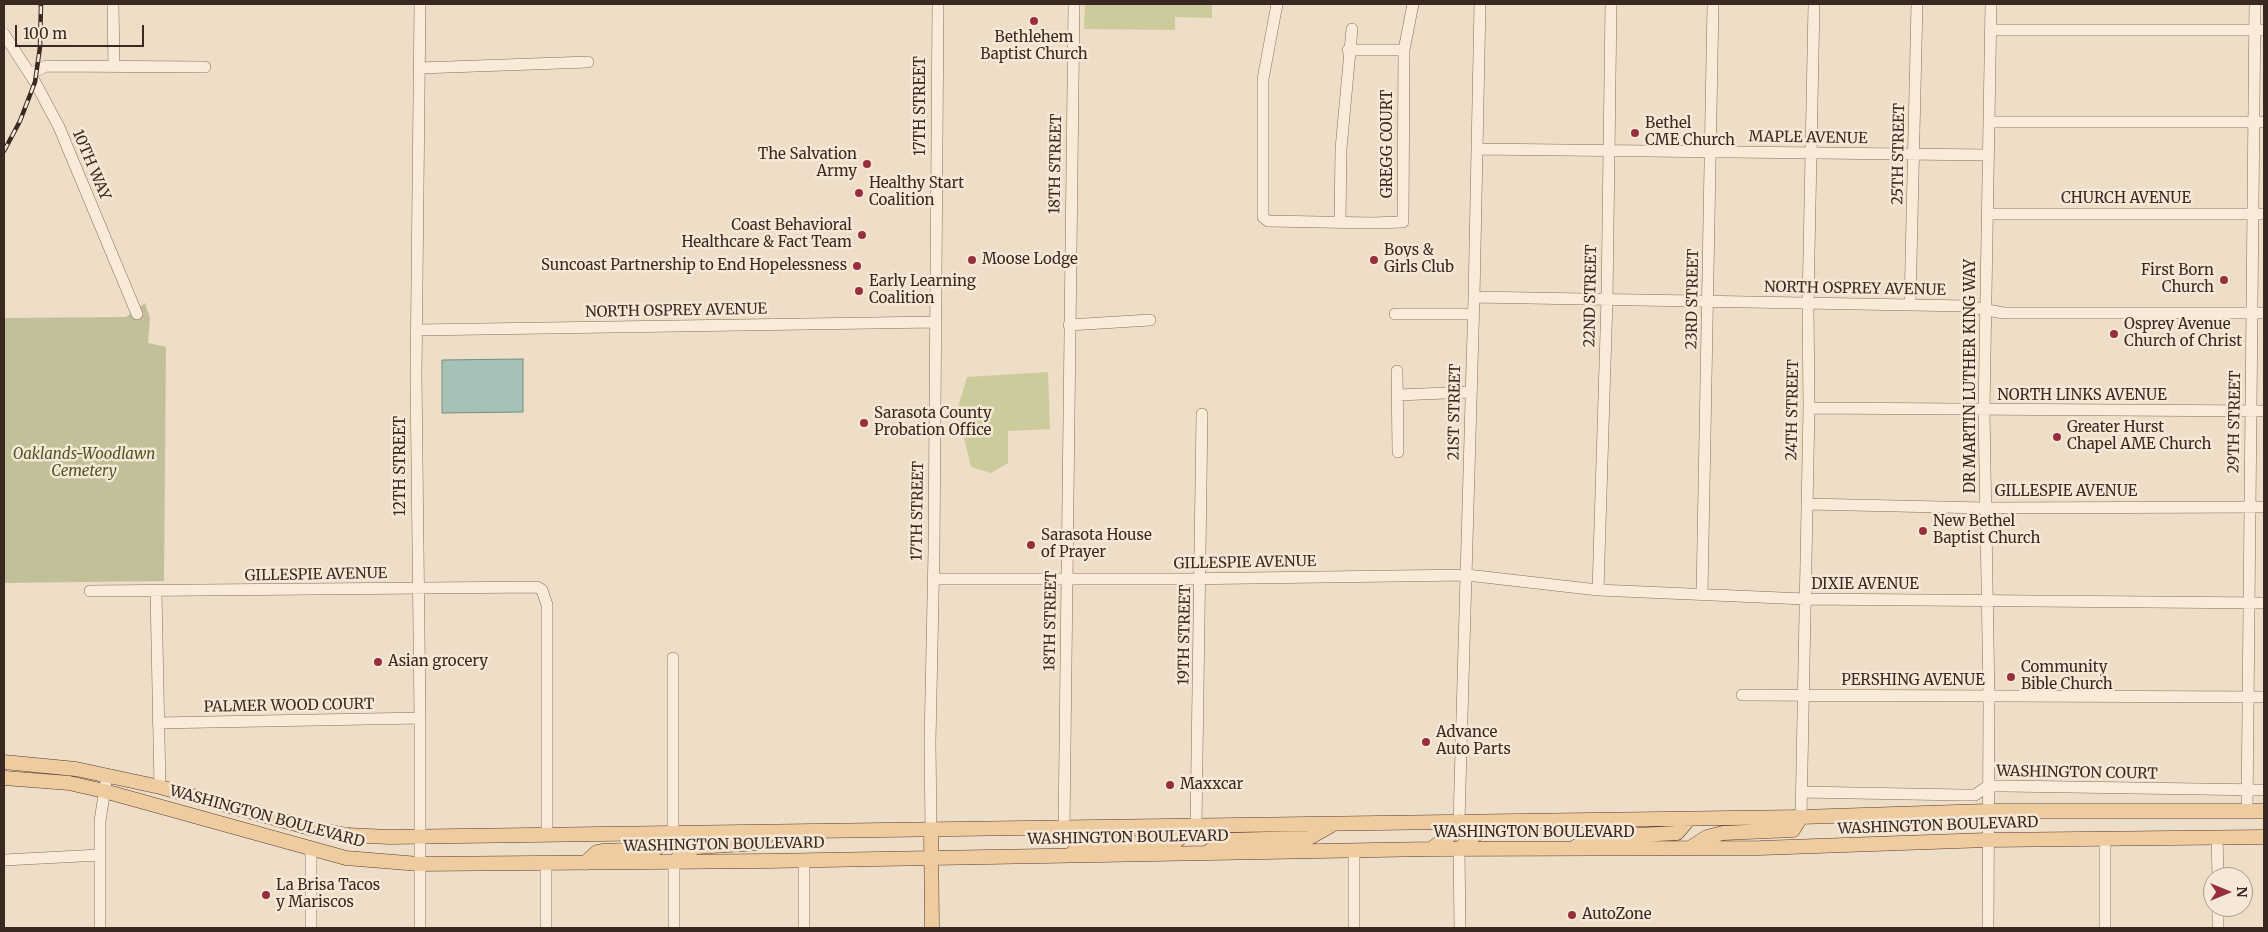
<!DOCTYPE html>
<html>
<head>
<meta charset="utf-8">
<style>
	body { margin:0 }
	#map { position:relative; width:2268px; height:932px; overflow:hidden; background:#eeddc7; font-family:Merriweather,serif }
	canvas { display:block }
	.frame { position:absolute; inset:0; border:5px solid #3a2920; pointer-events:none }
	.north { position:absolute; left:2203px; top:867px; width:50px; height:50px; box-sizing:border-box; background:#f5e8d6; border:1px solid #aa9c8d; border-radius:50%; rotate:90deg; font-size:14px; font-weight:700; line-height:20px; text-align:center; color:#3a2920 }
	.north::after { content:''; display:block; margin:auto; width:18px; height:22px; background:#972e3d; clip-path:polygon(50% 0,100% 100%,50% 72%,0 100%) }
	.scale { position:absolute; left:15px; top:25px; width:129px; height:22px; box-sizing:border-box; border:2px solid #3a2920; border-top:0; padding-left:6px; font-size:15px; line-height:18px; white-space:nowrap; color:#3a2920; -webkit-text-stroke:4px #f5e8d6; paint-order:stroke }
</style>
</head>
<body>
<div id="map">
<canvas width="2268" height="932"></canvas>
<div class="frame"></div>
<div class="north">N</div>
<div class="scale">100 m</div>
</div>
<script>
const g = document.querySelector('canvas').getContext('2d');
g.lineJoin = 'round';
function paint(path, color) { g.fillStyle = color; g.fill(path, 'evenodd'); }
const shape = rows => new Path2D(rows.map(r => 'M' + r).join(''));
function stroke(path, color, width, dash) { g.strokeStyle = color; g.lineWidth = width; g.lineCap = dash ? 'butt' : 'round'; g.setLineDash(dash || []); g.stroke(path); }
function label(font, color, halo, rows, align = 'center') {
  g.font = font + ' Merriweather,serif'; g.lineWidth = 5; g.setLineDash([]); g.textBaseline = 'middle'; g.strokeStyle = halo; g.fillStyle = color; for (const [text, x, y, turn = 0] of rows) {
    g.save(); g.translate(x, y); g.rotate((+turn || 0) * Math.PI / 180); g.textAlign = isNaN(turn) ? turn : align; if (halo) g.strokeText(text, 0, 0); g.fillText(text, 0, 0); g.restore();
  }
}
const green = shape([
	[1085,4,1212,4,1212,18,1175,17,1175,30,1084,29],
	[1048,372,1050,429,1008,431,1008,463,991,473,971,467,957,410,967,377]
]);
const cemetery = shape([
	[145,303,150,318,148,343,166,347,164,581,4,583,4,318,126,317]
]);
const water = shape([
	[523,359,523,412,442,413,442,360,523,359]
]);
const minor = shape([
	[113,4,114,67],
	[1277,4,1263,79,1263,217,1268,221,1372,223,1403,222,1404,50,1413,4],
	[1990,30,2264,30],
	[4,34,35,82,59,127,137,314],
	[1348,50,1404,50],
	[420,68,588,62],
	[30,74,46,66,205,67],
	[1989,122,2264,122],
	[1477,149,1988,155],
	[1988,214,2264,214],
	[1340,223,1341,149,1352,29],
	[1474,297,1967,306,2003,313,2264,313],
	[1910,305,1917,4],
	[1395,314,1474,314],
	[1069,325,1150,320],
	[417,330,936,322],
	[1397,371,1398,452],
	[1398,395,1470,392],
	[1809,408,2264,411],
	[1807,504,1985,508,2264,507],
	[933,579,1179,579,1467,575,1598,590,1805,599,2264,603],
	[1598,590,1607,300,1611,4],
	[90,591,537,587,542,590,547,605,547,835],
	[156,592,160,787],
	[1702,595,1713,4],
	[673,658,673,834],
	[1742,695,2264,697],
	[158,723,420,718],
	[1801,792,1962,795,1975,795,1988,786,2005,786,2264,790],
	[2247,811,2255,4],
	[1801,817,1809,408,1808,304,1814,4],
	[1459,821,1474,297,1480,4],
	[1196,826,1202,414],
	[1064,828,1074,4],
	[931,830,930,742,934,551,938,4],
	[2217,837,2218,877],
	[2105,839,2105,928],
	[1459,849,1460,928],
	[1354,851,1354,928],
	[4,860,100,855],
	[546,863,546,928],
	[2218,907,2218,928],
	[100,928,100,821,107,775],
	[311,928,311,849],
	[420,928,420,718,416,375,420,4],
	[674,928,674,862],
	[804,928,804,860],
	[1988,928,1989,697,1984,411,1991,4]
]);
const major = shape([
	[4,762,76,769,160,787,310,828,347,835,389,837,1801,817,1988,811,2264,811],
	[4,778,69,783,104,791,346,858,419,864,767,861,1431,849,1760,848,1987,840,2264,837],
	[931,830,932,928],
	[1575,847,1598,837,1677,833,1689,819],
	[1690,848,1707,837,1723,833,1793,830,1801,817],
	[1431,849,1449,836,1459,821],
	[1459,849,1475,835,1499,822],
	[1206,853,1227,840,1309,838,1332,825],
	[1070,855,1079,847,1096,843,1175,842,1196,826],
	[674,862,683,853,696,847,760,843,765,840,768,833],
	[585,863,597,852,602,851,656,849,673,834]
]);
const rail = shape([
	[4,151,20,121,35,82,40,47,41,4]
]);
const markers = [
	[1034,21,5,"#972e3d"],
	[1635,133,5,"#972e3d"],
	[867,164,5,"#972e3d"],
	[859,193,5,"#972e3d"],
	[862,235,5,"#972e3d"],
	[972,260,5,"#972e3d"],
	[1374,260,5,"#972e3d"],
	[857,266,5,"#972e3d"],
	[2224,280,5,"#972e3d"],
	[859,291,5,"#972e3d"],
	[2114,334,5,"#972e3d"],
	[864,423,5,"#972e3d"],
	[2057,437,5,"#972e3d"],
	[1923,531,5,"#972e3d"],
	[1031,545,5,"#972e3d"],
	[378,662,5,"#972e3d"],
	[2011,677,5,"#972e3d"],
	[1426,742,5,"#972e3d"],
	[1170,785,5,"#972e3d"],
	[266,895,5,"#972e3d"],
	[1572,915,5,"#972e3d"]
];
const poiNames = [
	["Bethlehem",1034,38,"center"],
	["Baptist Church",1034,55,"center"],
	["Bethel",1645,124],
	["CME Church",1645,141],
	["The Salvation",857,155,"right"],
	["Army",857,172,"right"],
	["Healthy Start",869,184],
	["Coalition",869,201],
	["Coast Behavioral",852,226,"right"],
	["Healthcare & Fact Team",852,243,"right"],
	["Boys &",1384,251],
	["Girls Club",1384,268],
	["Moose Lodge",982,260],
	["Suncoast Partnership to End Hopelessness",847,266,"right"],
	["First Born",2214,271,"right"],
	["Church",2214,288,"right"],
	["Early Learning",869,282],
	["Coalition",869,299],
	["Osprey Avenue",2124,325],
	["Church of Christ",2124,342],
	["Sarasota County",874,414],
	["Probation Office",874,431],
	["Greater Hurst",2067,428],
	["Chapel AME Church",2067,445],
	["New Bethel",1933,522],
	["Baptist Church",1933,539],
	["Sarasota House",1041,536],
	["of Prayer",1041,553],
	["Asian grocery",388,662],
	["Community",2021,668],
	["Bible Church",2021,685],
	["Advance",1436,733],
	["Auto Parts",1436,750],
	["Maxxcar",1180,785],
	["La Brisa Tacos",276,886],
	["y Mariscos",276,903],
	["AutoZone",1582,915]
];
const streetNames = [
	["17TH STREET",921,106,-90],
	["MAPLE AVENUE",1808,138,1],
	["GREGG COURT",1388,144,-90],
	["25TH STREET",1899,154,-89],
	["18TH STREET",1056,164,-89],
	["10TH WAY",91,165,67],
	["CHURCH AVENUE",2126,199],
	["NORTH OSPREY AVENUE",1855,289,1],
	["22ND STREET",1591,296,-89],
	["23RD STREET",1693,299,-89],
	["NORTH OSPREY AVENUE",676,311,-1],
	["DR MARTIN LUTHER KING WAY",1971,376,-90],
	["NORTH LINKS AVENUE",2082,396],
	["24TH STREET",1793,410,-89],
	["21ST STREET",1455,412,-89],
	["29TH STREET",2235,422,-89],
	["12TH STREET",401,466,-90],
	["GILLESPIE AVENUE",2066,492],
	["17TH STREET",918,511,-89],
	["GILLESPIE AVENUE",1245,563,-1],
	["GILLESPIE AVENUE",316,575,-1],
	["DIXIE AVENUE",1865,585],
	["18TH STREET",1051,621,-89],
	["19TH STREET",1185,635,-89],
	["PERSHING AVENUE",1913,681],
	["PALMER WOOD COURT",289,706,-1],
	["WASHINGTON COURT",2077,773,1],
	["WASHINGTON BOULEVARD",267,817,15],
	["WASHINGTON BOULEVARD",1938,826,-2],
	["WASHINGTON BOULEVARD",1534,833],
	["WASHINGTON BOULEVARD",1128,838,-1],
	["WASHINGTON BOULEVARD",724,845,-1]
];
const parkNames = [
	["Oaklands-Woodlawn",84,455],
	["Cemetery",84,472]
];
paint(green, '#cccb9b');
paint(cemetery, '#c1c099');
paint(water, '#a8c1b6');
stroke(water, '#6e9083', 1);
stroke(minor, '#896e5c', 12);
stroke(major, '#573d30', 15);
stroke(minor, '#f8ebda', 11);
stroke(major, '#efcca0', 14);
stroke(rail, '#3a2920', 4.5);
stroke(rail, '#f5e8d6', 2.5, [8]);
for (const [x, y, r, color] of markers) { const dot = new Path2D(); dot.arc(x, y, r, 0, 2 * Math.PI); g.fillStyle = color; g.fill(dot); stroke(dot, '#f5e8d6', 2); }
label('15px', '#3a2920', '#f5e8d6', poiNames, 'left');
label('15px', '#3a2920', '#f5e8d6', streetNames);
label('italic 15px', '#505527', '#f5e8d6', parkNames);
</script>
</body>
</html>
